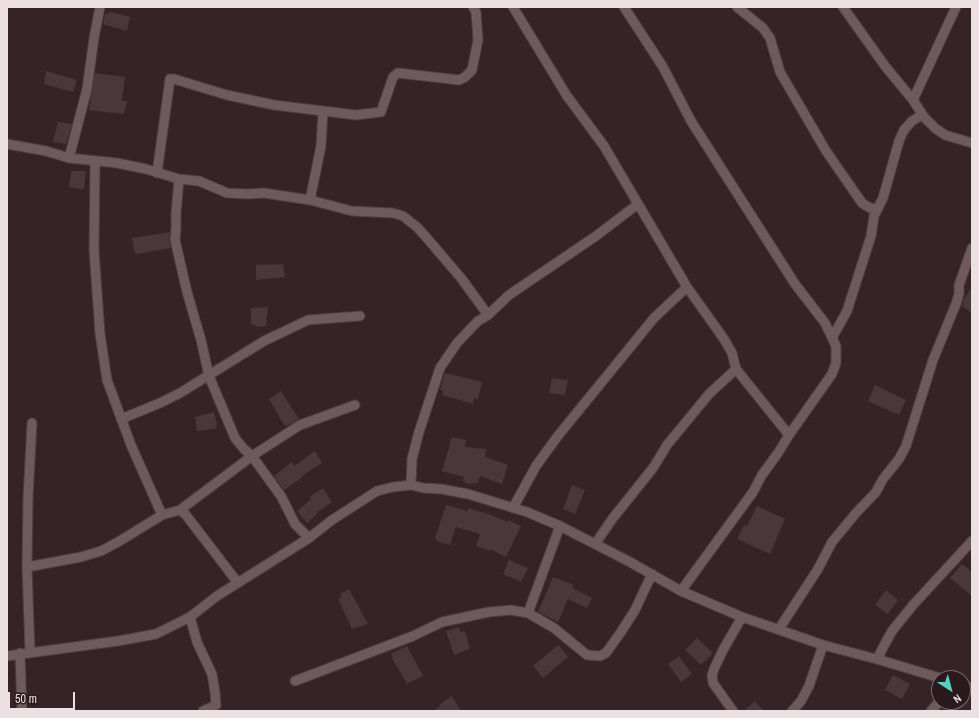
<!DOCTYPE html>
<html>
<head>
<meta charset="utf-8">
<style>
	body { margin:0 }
	#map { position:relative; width:979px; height:718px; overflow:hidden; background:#352327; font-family:"Archivo Narrow",sans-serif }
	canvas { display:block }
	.frame { position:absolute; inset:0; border:8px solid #ece0e2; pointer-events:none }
	.north { position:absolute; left:931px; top:670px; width:40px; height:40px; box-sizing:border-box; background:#2b1a1d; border:1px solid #78696c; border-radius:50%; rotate:144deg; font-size:11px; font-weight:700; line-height:16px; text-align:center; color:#ece0e2 }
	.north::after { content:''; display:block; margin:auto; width:14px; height:18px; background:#58cec1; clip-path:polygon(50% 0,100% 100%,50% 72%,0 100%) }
	.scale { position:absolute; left:8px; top:692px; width:67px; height:18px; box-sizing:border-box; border:2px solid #ece0e2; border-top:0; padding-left:5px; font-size:12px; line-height:14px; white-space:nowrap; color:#ece0e2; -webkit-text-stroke:3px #2b1a1d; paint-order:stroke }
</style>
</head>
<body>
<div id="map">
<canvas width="979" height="718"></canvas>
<div class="frame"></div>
<div class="north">N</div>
<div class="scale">50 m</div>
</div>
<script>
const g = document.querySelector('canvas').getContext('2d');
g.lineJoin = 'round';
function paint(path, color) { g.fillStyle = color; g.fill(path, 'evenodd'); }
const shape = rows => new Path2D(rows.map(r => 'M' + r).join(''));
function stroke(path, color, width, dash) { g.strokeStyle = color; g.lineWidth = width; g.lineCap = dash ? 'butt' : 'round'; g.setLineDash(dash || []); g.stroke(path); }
const building = shape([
	[111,12,130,17,127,31,103,24,105,14],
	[46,71,77,80,73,92,44,84],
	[95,73,125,77,122,101,127,101,124,114,89,110],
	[58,122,72,124,66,144,53,142],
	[71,171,86,171,84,189,79,189,69,187],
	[170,232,169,240,171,248,136,254,134,250,132,238],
	[283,264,285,277,256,280,256,265],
	[972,287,972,313,962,306,964,299],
	[268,307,266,326,258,327,251,324,251,308],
	[445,373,482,382,478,399,474,398,473,404,442,395,443,391,440,390],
	[552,378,568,380,565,395,549,393],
	[875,385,906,400,899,415,868,401],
	[281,391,299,419,287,426,284,425,269,399],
	[214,412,217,425,215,429,197,431,195,417],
	[452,437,466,440,465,447,486,449,485,457,508,465,502,484,480,476,478,483,468,484,463,481,464,477,442,471],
	[315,451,322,463,302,476,303,477,284,490,274,476,292,462,294,466],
	[572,485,585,490,575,514,563,509],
	[323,488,332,502,317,512,318,513,307,523,297,511,311,499,309,497],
	[446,505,467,511,468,508,491,515,508,522,509,520,521,526,506,557,490,549,490,551,476,546,480,534,456,527,450,545,436,541,437,539,435,538],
	[757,506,785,519,770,554,737,539,744,525,747,526],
	[509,560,528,568,521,582,503,574],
	[962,564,972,572,972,596,950,578],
	[553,577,574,585,572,588,592,598,587,608,568,599,558,622,538,612],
	[349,589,368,624,352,629,338,599,341,597,341,593],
	[886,590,898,600,888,614,875,605],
	[459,627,460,632,465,631,470,649,454,655,446,631],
	[697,638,713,653,701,665,685,650],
	[558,645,568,657,543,678,533,666],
	[407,646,423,676,407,684,392,658,393,657,391,654],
	[679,656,692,674,681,682,668,664],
	[893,675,910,684,902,699,885,690],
	[452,696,461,711,434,711,440,706,439,705],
	[755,701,764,711,744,711]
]);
const minor = shape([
	[513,7,567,96,604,146,687,287,724,339,732,353,736,369,789,435],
	[624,7,663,67,691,121,795,284,825,323,836,346,836,363,832,374,789,435,778,453,762,475,753,492,681,591],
	[737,7,763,28,770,38,780,72,826,151,862,203,870,208,877,209],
	[843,7,885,66,913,100,924,117,935,128,945,135,972,143],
	[913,100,956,7],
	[7,144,46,151,69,158,117,163,146,169,179,179,199,181,227,193,248,194,264,193,310,200,352,211,393,213,403,216,417,227,426,237,461,278,488,315],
	[69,158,87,89,94,38,100,7],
	[95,161,94,250,100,334,107,380,131,445,162,515],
	[157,173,170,79,174,79,227,95,274,105,356,115,381,112,393,77,398,73,459,80,465,77,472,70,478,40,476,12,473,7],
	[179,179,176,213,176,229,175,240,187,292,201,340,209,376,235,438,244,449,252,456,281,496,295,524,309,538],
	[310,200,321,146,323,111],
	[832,338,847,311,871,236,874,216,883,198,899,141,904,130,912,121,922,115],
	[121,419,160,403,180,393,264,341,308,320,360,316],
	[411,485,412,459,419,432,440,368,457,343,478,321,488,315,509,295,596,236,638,204],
	[513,508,536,466,557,437,654,318,687,287],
	[180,510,252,456,300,425,355,405],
	[595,544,613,518,653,468,667,445,709,394,736,369],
	[27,567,81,557,101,551,118,542,162,515,180,510,186,515,238,583],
	[528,613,560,526],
	[190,617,197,642,212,674,215,692,216,705,203,711],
	[779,629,818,569,832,542,856,513,876,492,883,479,899,459,906,446,933,360,956,304,959,294,959,285,972,248],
	[30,652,27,567,28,498,32,423],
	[20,653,22,711],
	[7,656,118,641,156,634,190,617,217,596,309,538,332,520,377,491,393,487,411,485,423,488,441,489,468,494,527,512,560,526,630,562,681,591,742,617,823,645,880,660,940,678],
	[880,660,880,653,892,631,913,605,972,541],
	[295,681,413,636,442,622,489,612,511,610,528,613,554,628,587,655,600,656,606,653,621,632,635,610,652,574],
	[963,685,972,688],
	[733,711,713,683,712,676,714,669,723,650,742,617],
	[792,711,801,701,809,686,823,645],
	[931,711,939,702]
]);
paint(building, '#4a373b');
stroke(minor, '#4e3f42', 11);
stroke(minor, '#6e595d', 9);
</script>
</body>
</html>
